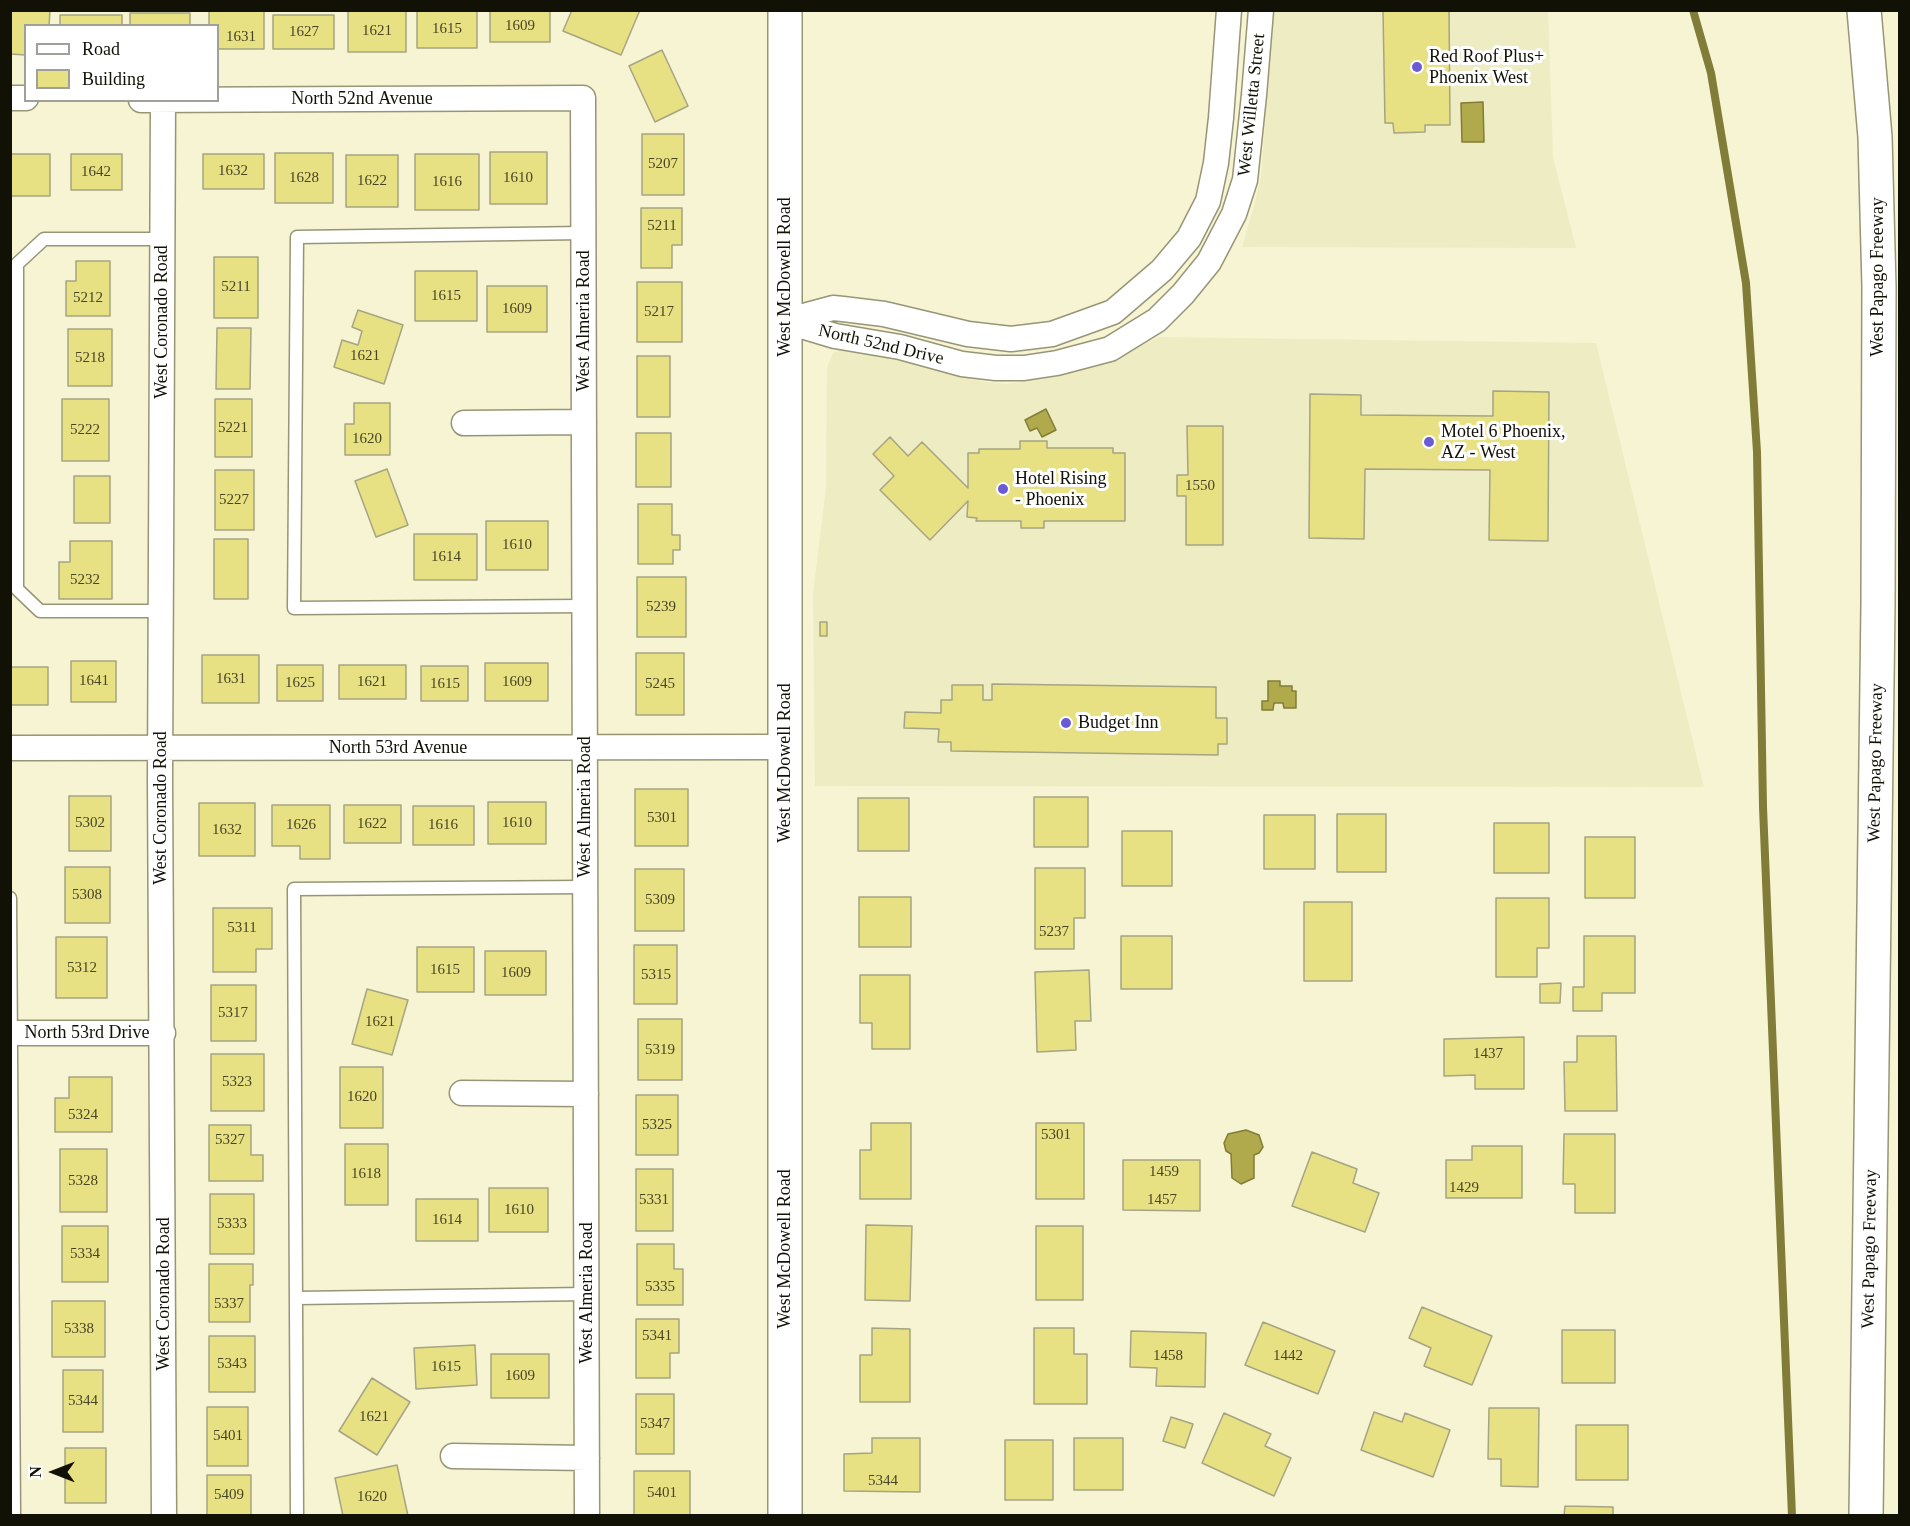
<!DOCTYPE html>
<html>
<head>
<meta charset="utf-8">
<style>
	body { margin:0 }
	#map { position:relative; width:1910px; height:1526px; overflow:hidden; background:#f6f4d3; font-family:"Times New Roman",serif }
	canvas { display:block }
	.frame { position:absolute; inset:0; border:12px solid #121106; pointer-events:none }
	.legend { position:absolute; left:24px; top:24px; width:195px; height:78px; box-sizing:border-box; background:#fff; border:2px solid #a0a09b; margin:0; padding:8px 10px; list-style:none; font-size:18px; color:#121106 }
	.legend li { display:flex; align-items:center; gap:12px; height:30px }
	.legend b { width:30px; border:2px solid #a0a09b }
	.north { position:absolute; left:24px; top:1442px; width:60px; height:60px; -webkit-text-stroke:4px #fff; paint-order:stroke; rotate:270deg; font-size:16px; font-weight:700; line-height:24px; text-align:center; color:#121106 }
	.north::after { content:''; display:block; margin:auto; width:21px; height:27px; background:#121106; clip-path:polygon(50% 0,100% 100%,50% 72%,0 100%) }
</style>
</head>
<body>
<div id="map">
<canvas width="1910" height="1526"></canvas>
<div class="frame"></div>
<ul class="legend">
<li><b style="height:8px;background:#fff"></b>Road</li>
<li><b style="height:16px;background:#e8e183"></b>Building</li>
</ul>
<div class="north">N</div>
</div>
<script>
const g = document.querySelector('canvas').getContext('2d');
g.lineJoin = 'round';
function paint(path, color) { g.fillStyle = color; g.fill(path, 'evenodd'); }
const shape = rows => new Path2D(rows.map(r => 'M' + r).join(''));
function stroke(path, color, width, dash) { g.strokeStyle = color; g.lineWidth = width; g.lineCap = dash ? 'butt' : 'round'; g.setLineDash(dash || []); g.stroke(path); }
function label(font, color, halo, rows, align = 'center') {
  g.font = font + ' "Times New Roman",serif'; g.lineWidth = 6; g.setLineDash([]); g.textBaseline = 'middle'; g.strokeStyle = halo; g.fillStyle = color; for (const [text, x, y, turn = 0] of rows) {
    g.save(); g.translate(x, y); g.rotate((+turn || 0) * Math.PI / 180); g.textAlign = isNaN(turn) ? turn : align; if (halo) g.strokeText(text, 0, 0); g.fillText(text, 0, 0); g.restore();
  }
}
const built = shape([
	[1273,11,1548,11,1553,157,1576,248,1242,247,1254,206,1261,177],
	[1159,337,1596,343,1704,787,815,786,813,594,826,488,827,367,833,353,843,349,855,348,985,382,1007,384,1059,376,1103,364]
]);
const water = shape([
	[1483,102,1484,142,1462,142,1461,103,1483,102],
	[1046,409,1056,430,1042,437,1037,428,1030,431,1025,420,1046,409],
	[1268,681,1280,681,1280,686,1292,686,1292,691,1296,691,1296,708,1284,708,1283,703,1274,703,1273,710,1262,710,1262,701,1268,701,1268,681],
	[1246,1130,1259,1135,1263,1147,1259,1153,1254,1155,1254,1178,1241,1184,1232,1178,1231,1154,1226,1151,1224,1143,1228,1134,1246,1130]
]);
const stream = shape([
	[1693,10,1711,73,1746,283,1757,452,1763,807,1792,1516]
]);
const building = shape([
	[10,10,50,10,49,26,26,26,26,55,10,54,10,10],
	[209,10,264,10,264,49,218,49,218,26,209,26,209,10],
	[348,10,406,10,406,52,348,52,348,10],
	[417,10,477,10,477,48,417,48,417,10],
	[490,10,550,10,550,42,490,42,490,10],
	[572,10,640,10,621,55,563,31,572,10],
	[1383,10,1449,10,1450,125,1425,125,1425,132,1394,133,1393,123,1385,123,1383,10],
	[130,13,190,13,190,26,130,26,130,13],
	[60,15,122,15,122,26,60,26,60,15],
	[273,15,334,15,334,49,273,49,273,15],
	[662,50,688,106,655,122,629,66,662,50],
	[642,134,684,134,684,195,642,195,642,134],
	[490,152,547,152,547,204,490,204,490,152],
	[275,153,333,153,333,203,275,203,275,153],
	[10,154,50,154,50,196,10,196,10,154],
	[71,154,122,154,122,190,71,190,71,154],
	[203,154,264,154,264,189,203,189,203,154],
	[415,154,479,154,479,210,415,210,415,154],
	[346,155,398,155,398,207,346,207,346,155],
	[641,208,682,208,682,245,672,245,672,268,641,268,641,208],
	[214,257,258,257,258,318,214,318,214,257],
	[76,261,110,261,110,316,66,316,66,281,76,281,76,261],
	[415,271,477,271,477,321,415,321,415,271],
	[637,282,682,282,682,342,637,342,637,282],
	[487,286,547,286,547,332,487,332,487,286],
	[358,310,403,325,384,384,334,367,342,340,358,345,362,331,352,327,358,310],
	[217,328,251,328,250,389,216,389,217,328],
	[68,329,112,329,112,386,68,386,68,329],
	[637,356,670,356,670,417,637,417,637,356],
	[1493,391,1549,392,1548,541,1489,540,1490,470,1365,469,1364,539,1309,538,1310,394,1361,395,1361,415,1493,416,1493,391],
	[62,399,109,399,109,461,62,461,62,399],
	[215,399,252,399,252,457,215,457,215,399],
	[354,403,390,403,390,455,345,455,345,424,354,424,354,403],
	[1187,426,1223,426,1223,545,1186,545,1186,496,1177,496,1177,475,1188,475,1187,426],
	[636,433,671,433,671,487,636,487,636,433],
	[890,437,908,456,922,442,968,488,968,453,979,453,979,449,1020,449,1020,441,1047,441,1047,448,1113,448,1113,453,1125,453,1125,521,1044,521,1044,528,1021,528,1021,521,976,521,977,518,967,517,968,501,930,540,880,490,894,476,873,454,890,437],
	[387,469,408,525,376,537,355,481,387,469],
	[215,470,254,470,254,530,215,530,215,470],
	[74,476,110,476,110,523,74,523,74,476],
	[638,504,672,504,672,535,680,535,680,550,673,550,673,564,638,564,638,504],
	[486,521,548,521,548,570,486,570,486,521],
	[414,534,477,534,477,580,414,580,414,534],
	[214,539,248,539,248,599,214,599,214,539],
	[70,541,112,541,112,599,59,599,59,562,70,562,70,541],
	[637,577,686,577,686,637,637,637,637,577],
	[820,622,827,622,827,636,820,636,820,622],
	[636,653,684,653,684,715,636,715,636,653],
	[202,655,259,655,259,703,202,703,202,655],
	[71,661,116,661,116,702,71,702,71,661],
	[485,663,548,663,548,701,485,701,485,663],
	[277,665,323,665,323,701,277,701,277,665],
	[339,665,406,665,406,699,339,699,339,665],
	[421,666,468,666,468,701,421,701,421,666],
	[10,667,48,667,48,705,10,705,10,667],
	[992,684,1216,687,1216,718,1227,718,1227,744,1218,744,1218,755,951,751,951,742,938,742,939,729,904,728,905,712,941,713,941,700,952,700,952,685,983,685,983,700,992,700,992,684],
	[635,789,688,789,688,846,635,846,635,789],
	[69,796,111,796,111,851,69,851,69,796],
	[1034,797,1088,797,1088,847,1034,847,1034,797],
	[858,798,909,798,909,851,858,851,858,798],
	[488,802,546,802,546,844,488,844,488,802],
	[199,803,255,803,255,856,199,856,199,803],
	[272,805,330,805,330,859,300,859,300,846,272,846,272,805],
	[344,805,401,805,401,843,344,843,344,805],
	[413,806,474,806,474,845,413,845,413,806],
	[1337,814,1386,814,1386,872,1337,872,1337,814],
	[1264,815,1315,815,1315,869,1264,869,1264,815],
	[1494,823,1549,823,1549,873,1494,873,1494,823],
	[1122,831,1172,831,1172,886,1122,886,1122,831],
	[1585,837,1635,837,1635,898,1585,898,1585,837],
	[65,867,110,867,110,923,65,923,65,867],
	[1035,868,1085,868,1085,918,1074,918,1074,949,1035,949,1035,868],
	[635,869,684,869,684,931,635,931,635,869],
	[859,897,911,897,911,947,859,947,859,897],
	[1496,898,1549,898,1549,948,1537,948,1537,977,1496,977,1496,898],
	[1304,902,1352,902,1352,981,1304,981,1304,902],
	[213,908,272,908,272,949,256,949,256,972,213,972,213,908],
	[1121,936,1172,936,1172,989,1121,989,1121,936],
	[1584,936,1635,936,1635,993,1602,993,1602,1011,1573,1011,1573,987,1584,987,1584,936],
	[56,937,107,937,107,998,56,998,56,937],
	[634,945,677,945,677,1004,634,1004,634,945],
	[417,947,474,947,474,992,417,992,417,947],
	[485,951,546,951,546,995,485,995,485,951],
	[1089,970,1091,1021,1075,1021,1076,1050,1037,1052,1035,972,1089,970],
	[860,975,910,975,910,1049,872,1049,872,1023,860,1023,860,975],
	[1561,983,1560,1003,1540,1003,1540,984,1561,983],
	[211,985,256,985,256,1041,211,1041,211,985],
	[367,989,408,1000,392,1055,352,1044,367,989],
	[638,1019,682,1019,682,1080,638,1080,638,1019],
	[1577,1036,1616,1036,1617,1111,1565,1111,1564,1062,1577,1062,1577,1036],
	[1524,1037,1524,1089,1475,1089,1475,1075,1444,1076,1444,1039,1524,1037],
	[211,1054,264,1054,264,1111,211,1111,211,1054],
	[340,1067,383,1067,383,1128,340,1128,340,1067],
	[69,1077,112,1077,112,1132,55,1132,55,1098,69,1098,69,1077],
	[636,1095,678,1095,678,1155,636,1155,636,1095],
	[871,1123,911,1123,911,1199,860,1199,860,1150,871,1150,871,1123],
	[1036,1123,1084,1123,1084,1199,1036,1199,1036,1123],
	[209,1125,251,1125,251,1155,263,1155,263,1181,209,1181,209,1125],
	[1564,1134,1615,1134,1615,1213,1575,1213,1575,1184,1563,1184,1564,1134],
	[345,1144,388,1144,388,1205,345,1205,345,1144],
	[1472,1146,1522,1146,1522,1198,1446,1198,1446,1160,1472,1160,1472,1146],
	[60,1149,107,1149,107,1212,60,1212,60,1149],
	[1312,1152,1357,1169,1353,1183,1379,1193,1365,1232,1292,1206,1312,1152],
	[1123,1160,1200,1160,1200,1211,1123,1210,1123,1160],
	[636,1169,673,1169,673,1231,636,1231,636,1169],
	[489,1188,548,1188,548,1232,489,1232,489,1188],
	[210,1194,254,1194,254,1254,210,1254,210,1194],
	[416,1199,478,1199,478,1241,416,1241,416,1199],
	[866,1225,912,1226,910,1301,865,1300,866,1225],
	[62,1226,108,1226,108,1282,62,1282,62,1226],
	[1036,1226,1083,1226,1083,1300,1036,1300,1036,1226],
	[637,1244,674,1244,674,1269,683,1269,683,1305,637,1305,637,1244],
	[209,1264,253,1264,253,1285,250,1285,250,1322,209,1322,209,1264],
	[52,1301,105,1301,105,1357,52,1357,52,1301],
	[1422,1307,1492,1336,1472,1385,1424,1366,1431,1348,1409,1338,1422,1307],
	[636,1319,679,1319,679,1353,670,1353,670,1378,636,1378,636,1319],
	[1263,1322,1335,1351,1318,1394,1245,1365,1263,1322],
	[872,1328,910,1329,910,1402,860,1402,860,1355,872,1355,872,1328],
	[1034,1328,1074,1328,1074,1354,1087,1354,1087,1404,1034,1404,1034,1328],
	[1562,1330,1615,1330,1615,1383,1562,1383,1562,1330],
	[1131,1331,1206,1333,1205,1387,1156,1386,1157,1368,1130,1367,1131,1331],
	[209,1336,255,1336,255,1392,209,1392,209,1336],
	[475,1345,477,1385,416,1389,414,1348,475,1345],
	[491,1354,549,1354,549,1398,491,1398,491,1354],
	[63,1370,103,1370,103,1432,63,1432,63,1370],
	[372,1378,410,1402,377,1455,339,1431,372,1378],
	[636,1394,674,1394,674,1454,636,1454,636,1394],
	[207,1407,248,1407,248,1466,207,1466,207,1407],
	[1489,1408,1539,1408,1538,1487,1501,1486,1501,1459,1488,1459,1489,1408],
	[1374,1412,1402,1422,1405,1413,1450,1430,1433,1477,1361,1450,1374,1412],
	[1224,1413,1271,1434,1265,1446,1291,1458,1274,1496,1202,1463,1224,1413],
	[1171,1417,1193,1424,1185,1448,1163,1441,1171,1417],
	[1576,1425,1628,1425,1628,1480,1576,1480,1576,1425],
	[872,1438,920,1438,920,1492,844,1491,844,1454,872,1453,872,1438],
	[1074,1438,1123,1438,1123,1490,1074,1490,1074,1438],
	[1005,1440,1053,1440,1053,1500,1005,1500,1005,1440],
	[65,1448,106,1448,106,1503,65,1503,65,1448],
	[397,1465,408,1516,343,1516,335,1478,397,1465],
	[634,1471,690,1471,690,1516,634,1516,634,1471],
	[207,1475,251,1475,251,1516,207,1516,207,1475],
	[1565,1506,1613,1507,1613,1516,1564,1516,1565,1506]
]);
const service = shape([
	[584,233,297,237,294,608,585,606],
	[162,239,44,239,17,264,17,589,40,611,162,611],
	[10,898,14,1516],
	[296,1298,587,1294],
	[297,1516,294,889,586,887]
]);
const minor = shape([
	[10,98,26,98],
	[141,100,583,98,587,1516],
	[163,101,160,779,164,1516],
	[785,321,835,336,900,347,962,364,996,368,1024,368,1057,363,1110,349,1157,320,1183,294,1209,262,1234,214,1245,180,1254,95,1261,10],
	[785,321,833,308,843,309,884,314,968,334,1011,339,1052,334,1113,312,1162,270,1189,238,1208,201,1216,163,1221,118,1229,10],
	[464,423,584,422],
	[10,748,785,747],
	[10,1033,163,1033],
	[462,1093,586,1094],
	[453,1456,587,1458]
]);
const secondary = shape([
	[1864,10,1875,137,1879,287,1878,605,1866,1516]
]);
const primary = shape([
	[785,1516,785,10]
]);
const markers = [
	[1417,67,6,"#6a5ad4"],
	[1429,442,6,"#6a5ad4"],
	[1003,489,6,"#6a5ad4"],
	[1066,723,6,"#6a5ad4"]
];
const numberNames = [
	["1609",520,26],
	["1615",447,29],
	["1621",377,31],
	["1627",304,32],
	["1631",241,37],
	["5207",663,164],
	["1632",233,171],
	["1642",96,172],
	["1628",304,178],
	["1610",518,178],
	["1622",372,181],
	["1616",447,182],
	["5211",662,226],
	["5211",236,287],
	["1615",446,296],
	["5212",88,298],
	["1609",517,309],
	["5217",659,312],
	["1621",365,356],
	["5218",90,358],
	["5221",233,428],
	["5222",85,430],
	["1620",367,439],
	["1550",1200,486],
	["5227",234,500],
	["1610",517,545],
	["1614",446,557],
	["5232",85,580],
	["5239",661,607],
	["1631",231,679],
	["1641",94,681],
	["1621",372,682],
	["1609",517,682],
	["1625",300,683],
	["1615",445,684],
	["5245",660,684],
	["5301",662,818],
	["5302",90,823],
	["1610",517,823],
	["1622",372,824],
	["1626",301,825],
	["1616",443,825],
	["1632",227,830],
	["5308",87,895],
	["5309",660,900],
	["5311",242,928],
	["5237",1054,932],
	["5312",82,968],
	["1615",445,970],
	["1609",516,973],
	["5315",656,975],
	["5317",233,1013],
	["1621",380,1022],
	["5319",660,1050],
	["1437",1488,1054],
	["5323",237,1082],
	["1620",362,1097],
	["5324",83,1115],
	["5325",657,1125],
	["5301",1056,1135],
	["5327",230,1140],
	["1459",1164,1172],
	["1618",366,1174],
	["5328",83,1181],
	["1429",1464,1188],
	["5331",654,1200],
	["1457",1162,1200],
	["1610",519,1210],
	["1614",447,1220],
	["5333",232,1224],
	["5334",85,1254],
	["5335",660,1287],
	["5337",229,1304],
	["5338",79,1329],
	["5341",657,1336],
	["1458",1168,1356],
	["1442",1288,1356],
	["5343",232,1364],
	["1615",446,1367],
	["1609",520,1376],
	["5344",83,1401],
	["1621",374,1417],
	["5347",655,1424],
	["5401",228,1436],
	["5344",883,1481],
	["5401",662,1493],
	["5409",229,1495],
	["1620",372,1497]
];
const poiNames = [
	["Red Roof Plus+",1429,57],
	["Phoenix West",1429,78],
	["Motel 6 Phoenix,",1441,432],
	["AZ - West",1441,453],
	["Hotel Rising",1015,479],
	["- Phoenix",1015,500],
	["Budget Inn",1078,723]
];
const streetNames = [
	["North 52nd Avenue",362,99],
	["West Willetta Street",1252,105,-84],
	["West McDowell Road",785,277,-90],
	["West Papago Freeway",1878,277,-90],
	["West Almeria Road",584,321,-90],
	["West Coronado Road",162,322,-90],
	["North 52nd Drive",881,345,13],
	["North 53rd Avenue",398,748],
	["West McDowell Road",785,763,-90],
	["West Papago Freeway",1876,763,-89],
	["West Almeria Road",585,807,-90],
	["West Coronado Road",161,808,-90],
	["North 53rd Drive",87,1033],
	["West McDowell Road",785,1249,-90],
	["West Papago Freeway",1870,1249,-89],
	["West Almeria Road",587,1293,-90],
	["West Coronado Road",164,1294,-90]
];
paint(built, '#eeecc3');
paint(water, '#b1aa4c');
stroke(water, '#817c37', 1.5);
stroke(stream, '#817c37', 8);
paint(building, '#e8e183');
stroke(building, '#a5a484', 1.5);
stroke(service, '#979576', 15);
stroke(minor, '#979576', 27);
stroke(secondary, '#979576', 36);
stroke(primary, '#979576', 36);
stroke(service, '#fff', 12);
stroke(minor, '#fff', 24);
stroke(secondary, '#fff', 33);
stroke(primary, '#fff', 33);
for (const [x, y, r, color] of markers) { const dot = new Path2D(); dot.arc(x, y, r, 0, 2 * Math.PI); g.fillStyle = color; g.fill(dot); stroke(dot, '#fff', 2); }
label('15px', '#484525', null, numberNames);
label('18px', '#121106', '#fff', poiNames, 'left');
label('18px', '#121106', '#fff', streetNames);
</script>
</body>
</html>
